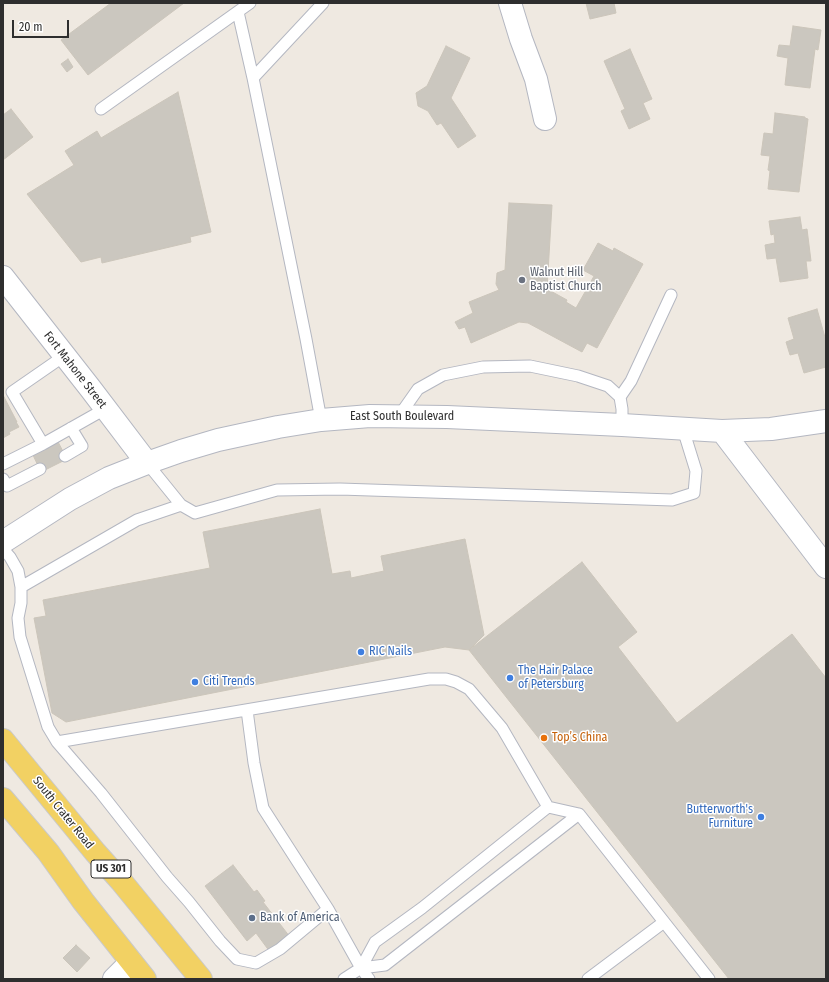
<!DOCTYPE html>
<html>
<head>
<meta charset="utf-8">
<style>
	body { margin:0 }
	#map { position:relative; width:829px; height:982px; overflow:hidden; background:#efe9e1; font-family:"Fira Sans Condensed",sans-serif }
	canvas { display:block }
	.frame { position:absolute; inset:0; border:4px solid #2e2e2e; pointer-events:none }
	.scale { position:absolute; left:12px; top:20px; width:57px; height:18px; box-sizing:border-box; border:2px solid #2e2e2e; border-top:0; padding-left:5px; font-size:12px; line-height:14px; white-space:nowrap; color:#2e2e2e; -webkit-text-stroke:3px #fff; paint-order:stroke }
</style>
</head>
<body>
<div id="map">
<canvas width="829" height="982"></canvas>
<div class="frame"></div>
<div class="scale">20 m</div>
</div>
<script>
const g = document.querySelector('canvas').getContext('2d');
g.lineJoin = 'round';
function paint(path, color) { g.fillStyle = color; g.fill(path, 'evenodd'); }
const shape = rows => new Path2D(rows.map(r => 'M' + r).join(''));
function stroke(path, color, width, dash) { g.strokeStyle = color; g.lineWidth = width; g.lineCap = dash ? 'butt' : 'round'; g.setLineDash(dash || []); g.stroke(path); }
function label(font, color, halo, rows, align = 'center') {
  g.font = font + ' "Fira Sans Condensed",sans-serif'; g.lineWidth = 3; g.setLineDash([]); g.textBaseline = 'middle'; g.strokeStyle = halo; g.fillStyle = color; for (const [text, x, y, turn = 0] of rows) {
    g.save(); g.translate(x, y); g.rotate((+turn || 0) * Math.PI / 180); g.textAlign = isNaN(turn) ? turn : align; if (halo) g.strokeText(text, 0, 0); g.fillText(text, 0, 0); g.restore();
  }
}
const building = shape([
	[111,3,184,3,88,75,61,40,111,3],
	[586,3,614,3,616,13,590,19,586,3],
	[793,26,821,30,818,50,815,49,810,88,785,85,788,58,777,56,779,45,790,46,793,26],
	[446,46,470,58,451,98,476,136,458,148,441,123,437,125,428,111,418,106,416,93,427,86,446,46],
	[630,49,652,99,643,103,650,119,629,129,621,111,625,109,604,61,630,49],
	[68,59,73,67,67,72,61,64,68,59],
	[178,92,211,232,190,237,191,242,102,263,101,257,81,262,27,194,74,165,65,151,97,131,101,138,178,92],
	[11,109,33,137,3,160,3,115,11,109],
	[775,113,805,117,805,118,808,119,799,192,768,189,770,171,768,170,770,156,761,155,764,133,773,134,775,113],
	[509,203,552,205,547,289,567,300,566,302,576,308,594,276,583,270,598,243,613,251,614,248,643,264,597,348,587,343,582,352,528,323,519,322,471,343,465,327,459,329,455,322,473,313,469,302,499,290,496,284,497,273,505,270,509,203],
	[800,217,802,230,807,229,811,261,806,261,808,278,780,282,776,258,767,259,765,245,775,243,774,234,771,235,769,221,800,217],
	[817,309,826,341,826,367,804,373,798,353,790,355,786,342,794,339,788,318,817,309],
	[3,395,17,422,16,422,19,427,9,432,10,434,3,438,3,395],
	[57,440,67,459,41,472,32,453,57,440],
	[320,509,332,574,350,571,351,578,384,571,381,556,465,539,484,635,469,650,445,647,66,722,52,713,34,618,46,616,43,600,210,568,203,532,320,509],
	[582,562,637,632,618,647,677,723,792,634,826,678,826,979,729,979,469,650,582,562],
	[233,865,254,892,257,890,265,901,263,902,290,937,270,952,256,933,247,941,205,886,233,865],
	[76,945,90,958,77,972,63,958,76,945]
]);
const service = shape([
	[238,12,253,78,306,339,321,420],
	[253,78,323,3],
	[101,109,250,3],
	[620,397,631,381,671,295],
	[399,416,418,389,443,375,483,367,530,366,578,376,608,386,620,397,622,409,622,425],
	[43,444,12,392,64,356],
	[65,456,82,446,71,428],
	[147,463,181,505,195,513,277,490,340,489,672,500,694,493,696,471,683,429],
	[3,464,43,444,105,409],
	[3,479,7,486,40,469],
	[3,549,10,557,18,571,21,587,21,603,18,618,20,637,48,727,57,742,429,679,446,679,456,682,469,689,502,728,548,807,579,814,709,979],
	[21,587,137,520,181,505],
	[247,710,254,763,263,808,328,909,361,968,369,979],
	[57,742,101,793,167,877,189,902,220,941,237,959,256,963,280,949,328,909],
	[361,968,375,942,422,908,548,807],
	[344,979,361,968,385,965,579,814],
	[588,979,664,922]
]);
const minor = shape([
	[510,3,521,39,536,79,545,119],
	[3,277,90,388,147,463],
	[722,431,826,567],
	[3,542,70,499,109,478,147,463,181,451,218,440,278,427,321,420,370,416,447,417,622,425,722,431,771,429,826,421],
	[114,979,131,962]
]);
const primary = shape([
	[3,740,95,852,121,881,201,979],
	[3,799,48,852,83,901,145,979]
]);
const markers = [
	[522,280,4,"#6b7280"],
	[361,652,4,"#3f7fe0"],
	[510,678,4,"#3f7fe0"],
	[195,682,4,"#3f7fe0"],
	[544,738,4,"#e8710a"],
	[761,817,4,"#3f7fe0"],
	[252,918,4,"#5c6f8a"]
];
const shields = [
	[111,869,40]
];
const shieldNames = [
	["US 301",111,869]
];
const worshipNames = [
	["Walnut Hill",530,273],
	["Baptist Church",530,287]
];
const streetNames = [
	["Fort Mahone Street",75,370,52],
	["East South Boulevard",402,417],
	["South Crater Road",63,813,51]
];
const shopNames = [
	["RIC Nails",369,652],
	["The Hair Palace",518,671],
	["of Petersburg",518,685],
	["Citi Trends",203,682],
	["Butterworth's",753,810,"right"],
	["Furniture",753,824,"right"]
];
const foodNames = [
	["Top’s China",552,738]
];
const serviceNames = [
	["Bank of America",260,918]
];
paint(building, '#cbc7bf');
stroke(building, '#cbc5ba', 1);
stroke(service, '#b4b7c1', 13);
stroke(minor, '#b4b7c1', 24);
stroke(primary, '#c9c9c9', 24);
stroke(service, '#fff', 11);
stroke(minor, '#fff', 22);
stroke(primary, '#f2d163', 22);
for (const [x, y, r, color] of markers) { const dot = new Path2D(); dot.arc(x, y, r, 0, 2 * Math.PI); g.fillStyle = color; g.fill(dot); stroke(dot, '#fff', 1.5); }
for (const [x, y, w] of shields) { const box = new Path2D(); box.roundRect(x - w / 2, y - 9, w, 18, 3); g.fillStyle = '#fff'; g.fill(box); stroke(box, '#2e2e2e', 1); }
label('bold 11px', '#2e2e2e', null, shieldNames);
label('12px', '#5b616d', '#fff', worshipNames, 'left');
label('12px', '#2e2e2e', '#fff', streetNames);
label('12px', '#366cbe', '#fff', shopNames, 'left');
label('12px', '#c56008', '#fff', foodNames, 'left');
label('12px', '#4e5e75', '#fff', serviceNames, 'left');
</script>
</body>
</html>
